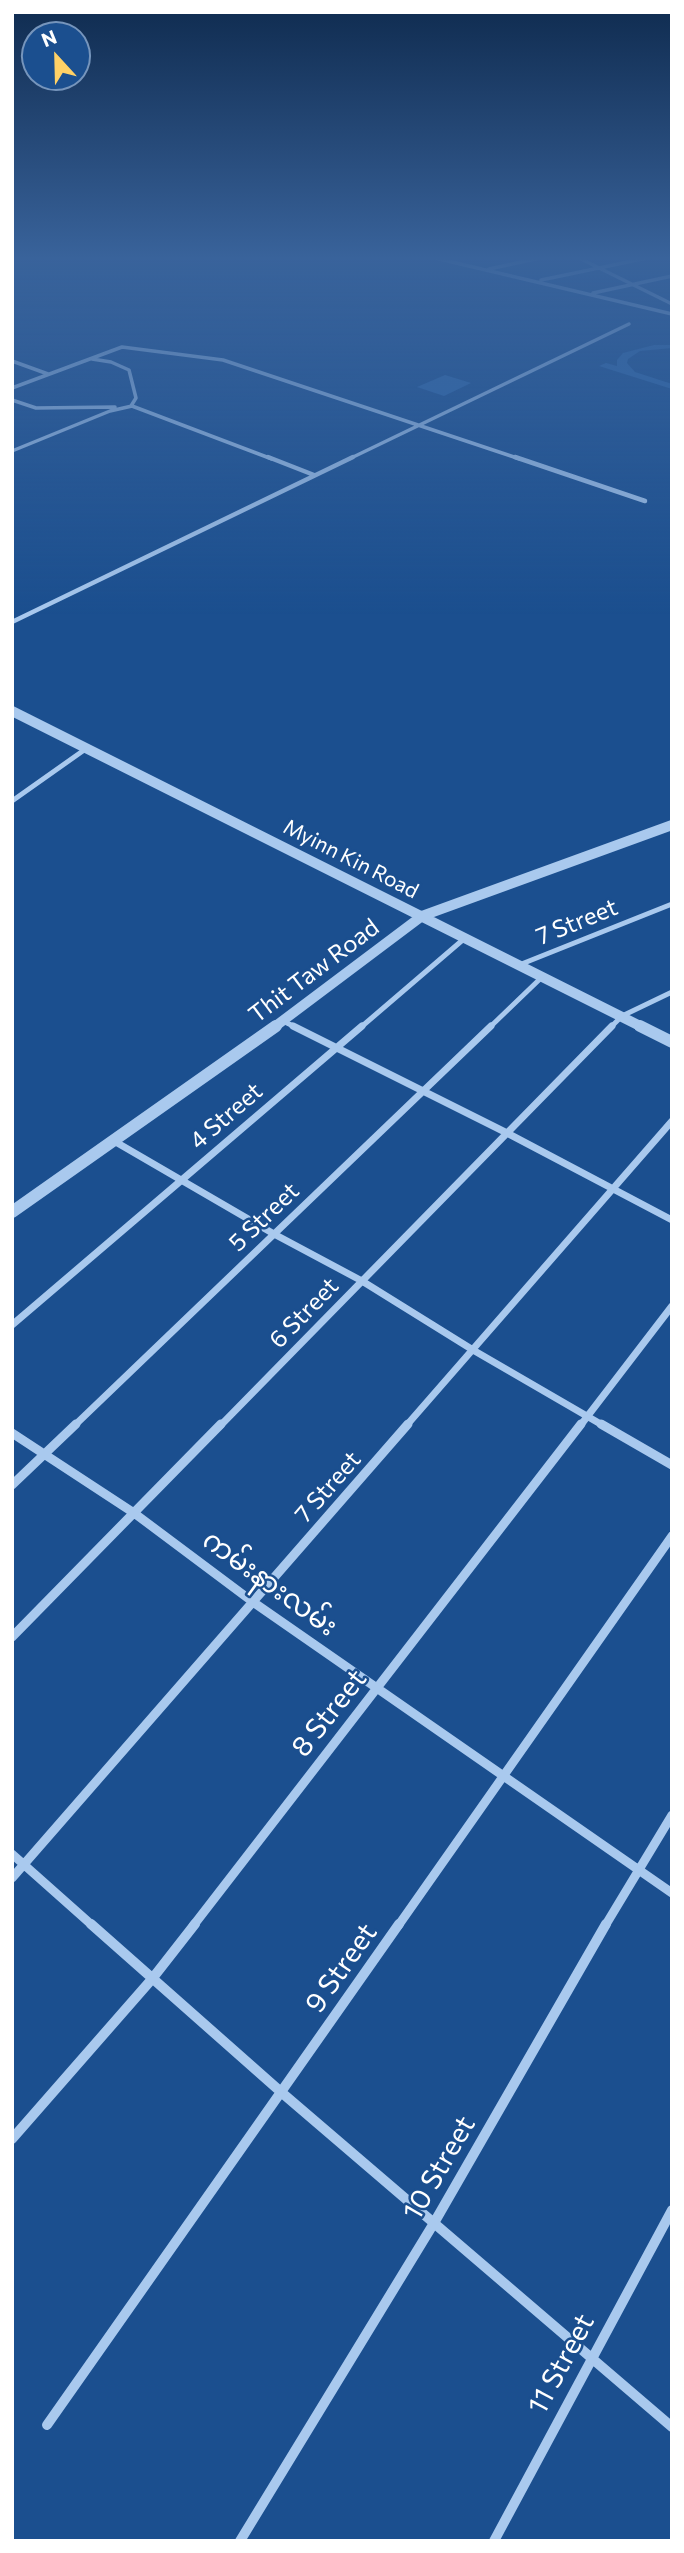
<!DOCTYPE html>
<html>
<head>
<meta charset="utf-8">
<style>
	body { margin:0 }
	#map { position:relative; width:684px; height:2553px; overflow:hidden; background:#1b4f8f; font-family:Commissioner,sans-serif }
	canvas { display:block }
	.frame { position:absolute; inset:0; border:14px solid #fff; pointer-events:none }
	.north { position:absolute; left:21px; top:21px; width:70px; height:70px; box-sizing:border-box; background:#1b4f8f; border:2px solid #7695bc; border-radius:50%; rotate:338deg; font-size:19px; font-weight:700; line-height:28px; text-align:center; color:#fff }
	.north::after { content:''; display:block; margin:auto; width:24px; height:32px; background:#ffd166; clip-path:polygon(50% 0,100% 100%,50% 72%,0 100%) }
</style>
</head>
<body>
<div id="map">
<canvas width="684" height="2553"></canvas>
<div class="frame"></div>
<div class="north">N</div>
</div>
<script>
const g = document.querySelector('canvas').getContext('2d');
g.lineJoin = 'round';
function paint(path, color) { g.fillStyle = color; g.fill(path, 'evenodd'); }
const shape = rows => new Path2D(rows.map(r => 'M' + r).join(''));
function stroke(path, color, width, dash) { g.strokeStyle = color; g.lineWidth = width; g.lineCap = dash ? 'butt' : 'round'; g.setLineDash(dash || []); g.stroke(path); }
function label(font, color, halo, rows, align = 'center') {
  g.font = font + ' Commissioner,"Noto Sans Myanmar",sans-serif'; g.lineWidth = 5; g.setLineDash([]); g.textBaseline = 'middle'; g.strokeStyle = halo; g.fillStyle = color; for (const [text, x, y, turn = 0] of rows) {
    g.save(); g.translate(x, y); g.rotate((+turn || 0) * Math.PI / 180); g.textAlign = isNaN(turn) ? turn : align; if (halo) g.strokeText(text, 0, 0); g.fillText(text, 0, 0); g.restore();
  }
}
const green = shape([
	[654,345,672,345,672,348,640,351,628,359,627,363,635,372,672,384,672,389,599,366,606,363,617,366,617,360,623,353],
	[445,375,471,383,444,396,417,387]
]);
const minorFar5 = shape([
	[435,258,672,314],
	[579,258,672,304],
	[489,269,540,258],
	[541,280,647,258],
	[593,293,672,276],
	[92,359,111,362,129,370,136,398,131,406],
	[12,361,48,374],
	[12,388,122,347,223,360,520,459],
	[12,400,36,408,115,407],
	[12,451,110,411,132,406,272,459],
	[349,459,629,324]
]);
const minorFar4 = shape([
	[268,457,314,475],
	[515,457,645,501],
	[12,622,353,457]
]);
const minorFar3 = shape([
	[12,801,87,748],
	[522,967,519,965,672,904],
	[283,1021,297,1028],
	[360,1028,465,938],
	[489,1028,542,977,539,975],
	[610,1028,622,1016,672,992]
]);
const minorFar2 = shape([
	[293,1026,507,1133,672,1220],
	[114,1141,274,1234,362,1281,473,1350,604,1426],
	[12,1325,362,1026],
	[74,1426,491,1026],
	[220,1426,612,1026],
	[406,1426,672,1121],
	[580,1426,672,1306]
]);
const minorFar1 = shape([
	[601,1424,672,1465],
	[12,1433,134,1513,253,1602,672,1893],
	[12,1485,76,1424],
	[12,1637,221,1424],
	[12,1854,93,1926],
	[12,1878,408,1424],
	[193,1926,581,1424],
	[398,1926,672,1536],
	[605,1926,672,1815]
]);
const minor = shape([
	[91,1924,281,2092,672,2427],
	[12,2139,152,1979,195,1924],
	[47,2425,399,1924],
	[240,2541,434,2223,606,1924],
	[494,2541,672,2210]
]);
const tertiaryFar1 = shape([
	[12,711,644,1028],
	[273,1028,422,916,672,825]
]);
const tertiary = shape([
	[640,1026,672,1042],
	[12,1212,276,1026]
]);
const farStreetnames = [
	["Myinn Kin Road",351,859,27]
];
const streetNames = [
	["7 Street",577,922,-22],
	["Thit Taw Road",314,971,-37],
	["4 Street",226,1116,-41],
	["5 Street",264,1217,-44],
	["6 Street",304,1313,-46],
	["7 Street",328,1487,-49]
];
const nearStreetnames = [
	["ကမ်းနားလမ်း",270,1583,36],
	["8 Street",329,1713,-52],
	["9 Street",341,1968,-55],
	["10 Street",439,2168,-60],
	["11 Street",561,2364,-62]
];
paint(green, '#2e69ad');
stroke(minorFar5, '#a9c9ee', 3.5);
stroke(minorFar4, '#a9c9ee', 4.5);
stroke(minorFar3, '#a9c9ee', 5);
stroke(minorFar2, '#a9c9ee', 7);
stroke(minorFar1, '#a9c9ee', 9);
stroke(minor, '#a9c9ee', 10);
stroke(tertiaryFar1, '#a9c9ee', 10);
stroke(tertiary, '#a9c9ee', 12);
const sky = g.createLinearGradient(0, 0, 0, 615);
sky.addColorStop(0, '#0f2b4f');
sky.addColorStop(0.42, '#39639b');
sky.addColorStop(1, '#39639b00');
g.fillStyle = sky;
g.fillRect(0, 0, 684, 615);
label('21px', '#fff', '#1b4f8f', farStreetnames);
label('24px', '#fff', '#1b4f8f', streetNames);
label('28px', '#fff', '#1b4f8f', nearStreetnames);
</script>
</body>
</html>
